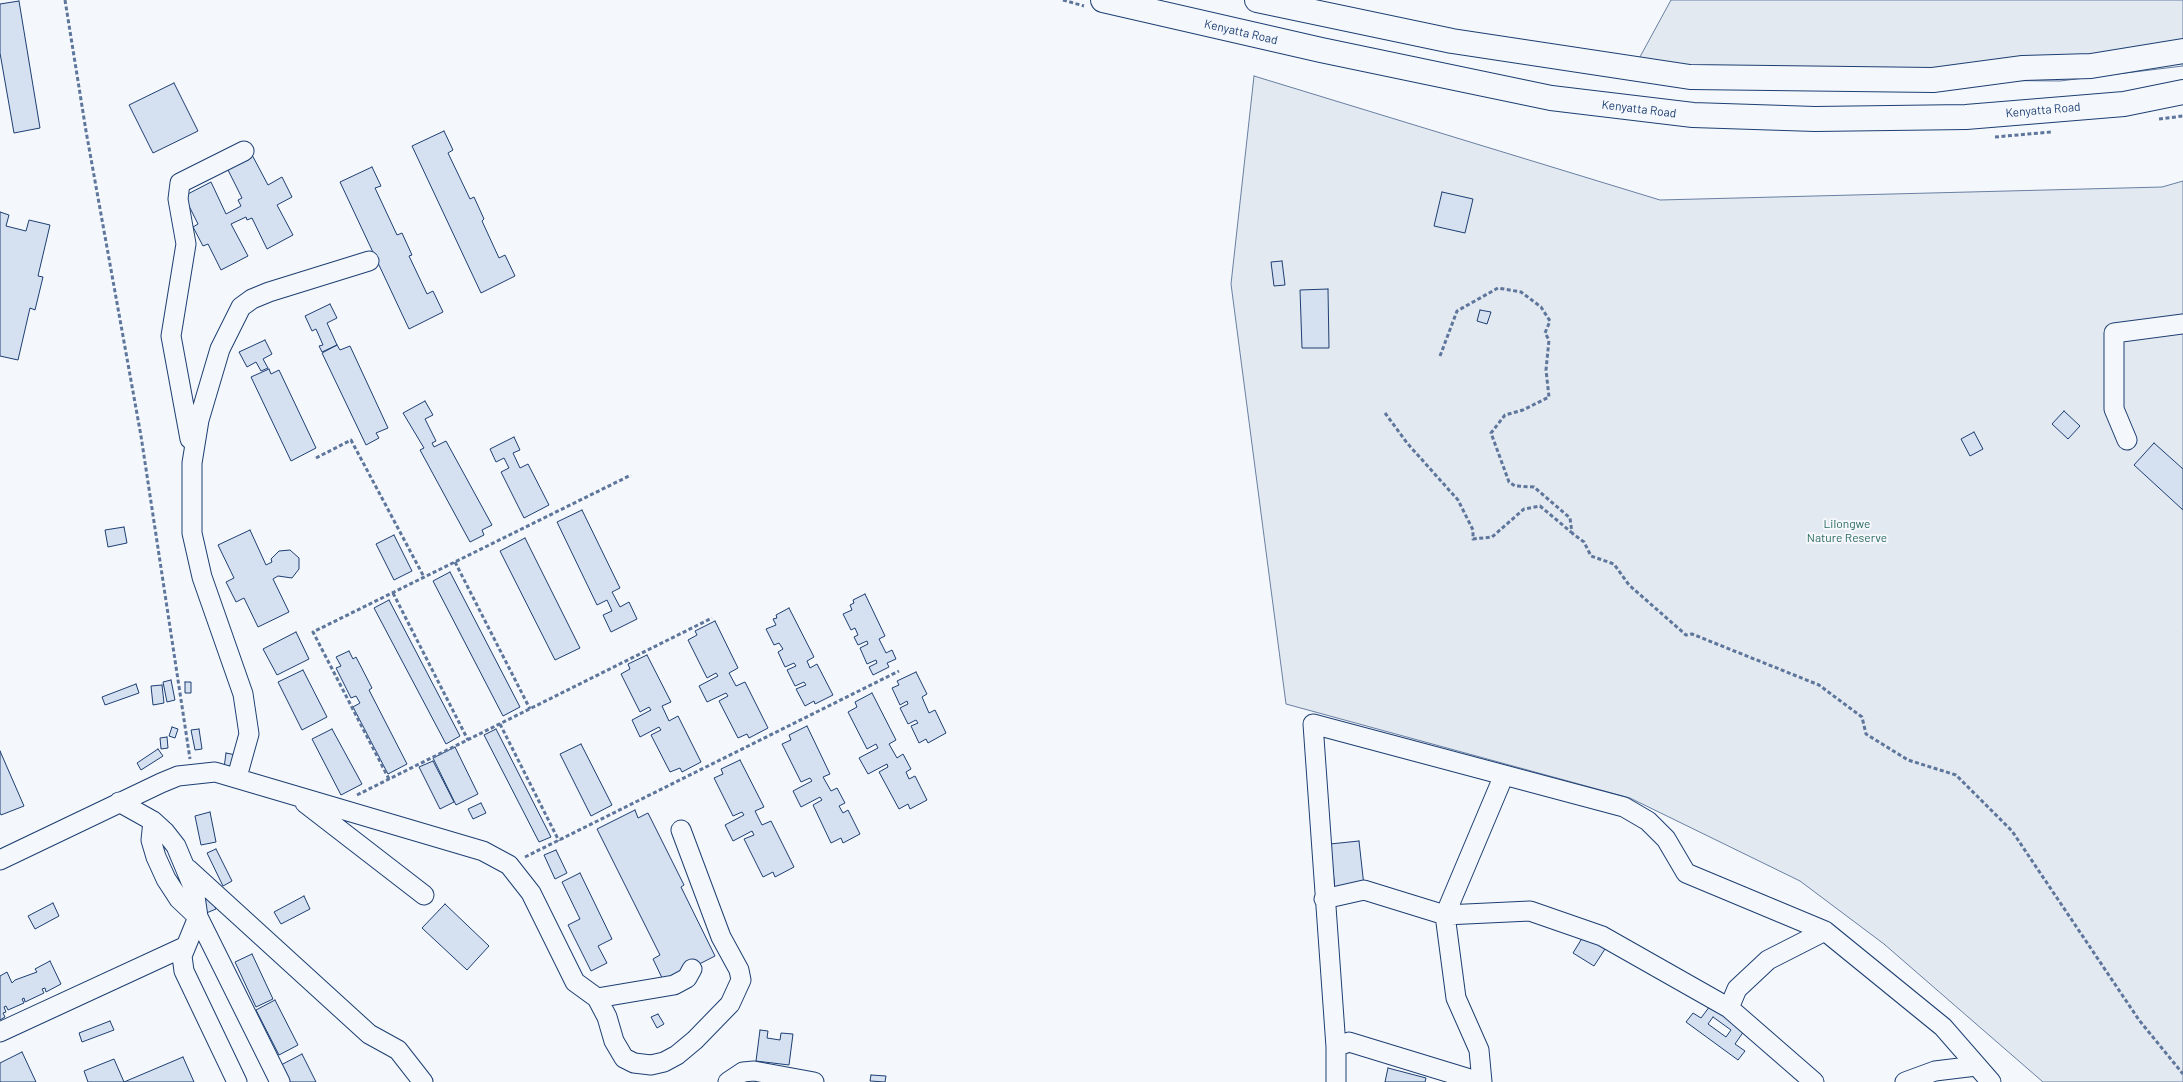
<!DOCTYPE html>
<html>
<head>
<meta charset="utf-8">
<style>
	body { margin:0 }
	canvas { display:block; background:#f4f7fb }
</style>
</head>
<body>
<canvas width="2183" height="1082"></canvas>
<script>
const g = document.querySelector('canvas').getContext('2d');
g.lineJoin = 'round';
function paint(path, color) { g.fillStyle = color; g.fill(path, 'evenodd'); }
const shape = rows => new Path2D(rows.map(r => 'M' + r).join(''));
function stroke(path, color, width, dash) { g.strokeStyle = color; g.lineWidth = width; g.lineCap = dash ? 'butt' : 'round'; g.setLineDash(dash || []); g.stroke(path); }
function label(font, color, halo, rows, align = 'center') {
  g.font = font + ' Barlow,sans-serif'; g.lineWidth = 4; g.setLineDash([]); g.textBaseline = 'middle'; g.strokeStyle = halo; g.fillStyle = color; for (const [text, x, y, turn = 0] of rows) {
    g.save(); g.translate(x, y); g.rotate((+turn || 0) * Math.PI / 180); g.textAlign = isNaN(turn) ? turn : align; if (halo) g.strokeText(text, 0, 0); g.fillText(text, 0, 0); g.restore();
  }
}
const green = shape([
	[1671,0,2183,0,2183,66,2060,81,1629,77,1671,0],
	[1254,76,1660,200,2162,187,2183,181,2183,1082,2043,1082,1884,944,1800,881,1630,798,1286,704,1231,284,1254,76]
]);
const building = shape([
	[19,1,40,128,14,133,0,53,0,4,19,1],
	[174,83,198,131,153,153,129,105,174,83],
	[444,131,453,150,448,153,470,199,474,197,484,219,482,221,499,258,505,255,515,276,481,293,412,146,444,131],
	[251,153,268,185,282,177,292,197,277,205,293,235,267,249,252,218,247,220,246,217,231,224,248,256,221,270,208,244,203,246,193,227,198,224,184,196,211,182,226,214,241,206,238,200,242,198,226,166,251,153],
	[372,167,381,186,375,188,397,235,402,233,412,255,409,256,427,294,433,291,443,312,409,329,340,182,372,167],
	[1442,192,1473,199,1465,233,1434,226,1442,192],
	[0,212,9,215,6,226,26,231,29,220,50,225,38,276,43,277,35,310,30,308,18,360,0,356,0,212],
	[1282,261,1285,285,1274,286,1271,262,1282,261],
	[1328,289,1329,348,1302,348,1300,290,1328,289],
	[330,304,337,318,327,323,337,345,322,352,319,346,323,345,316,329,312,331,305,316,330,304],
	[1480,310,1491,312,1487,324,1477,321,1480,310],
	[265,340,272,354,263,359,268,368,261,371,256,362,247,367,239,352,265,340],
	[337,345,340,350,350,346,388,428,376,433,379,438,366,445,322,353,337,345],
	[269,369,271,374,279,370,316,448,291,461,251,377,269,369],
	[425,401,433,415,425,419,436,441,432,443,434,447,446,441,492,525,482,530,484,535,470,542,420,450,424,448,403,413,425,401],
	[2064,411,2080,426,2068,439,2052,424,2064,411],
	[1974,432,1983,449,1970,456,1961,439,1974,432],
	[514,437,520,450,513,453,520,468,528,464,549,505,524,518,501,472,509,468,504,458,496,462,490,449,514,437],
	[2154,443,2183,469,2183,510,2134,465,2154,443],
	[582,510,620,588,612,592,620,607,629,602,637,619,611,632,603,615,612,611,607,600,597,605,557,522,582,510],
	[124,527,127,543,108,547,105,530,124,527],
	[250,530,266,565,272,562,271,559,279,551,290,550,299,558,299,569,292,578,278,576,273,579,289,612,258,627,244,598,236,602,226,582,234,578,218,545,250,530],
	[394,535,412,571,394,580,376,544,394,535],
	[525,538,580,648,555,660,500,551,525,538],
	[450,572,520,707,503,716,433,581,450,572],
	[865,594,885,636,879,639,886,653,892,650,896,659,887,663,889,667,873,675,869,667,877,663,876,660,867,664,860,648,868,644,867,641,858,645,854,637,858,635,855,628,851,630,843,614,852,610,850,605,854,603,853,600,865,594],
	[389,600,460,736,446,744,374,608,389,600],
	[789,608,814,657,807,661,810,668,817,664,833,695,815,704,814,701,805,706,796,689,806,685,804,682,795,686,787,670,796,666,794,663,785,667,778,652,783,649,779,643,774,645,766,629,776,625,773,619,777,618,776,615,789,608],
	[715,621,738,668,729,673,736,686,745,682,768,728,749,738,747,734,738,738,719,701,728,696,726,693,707,702,699,686,718,676,716,673,707,678,688,640,697,635,695,631,715,621],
	[296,632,309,659,277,675,263,649,296,632],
	[349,651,353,659,356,657,372,688,369,690,407,764,388,774,353,707,360,703,356,696,351,698,336,668,341,666,336,657,349,651],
	[647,655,671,702,662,706,669,721,678,716,701,762,682,772,680,768,670,772,651,735,661,730,659,727,640,737,632,720,651,710,649,707,640,712,621,674,630,669,628,664,647,655],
	[303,670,327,717,302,730,278,682,303,670],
	[916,672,927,694,922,697,929,713,935,710,946,733,928,743,926,739,919,743,911,726,918,723,916,720,908,724,900,708,908,704,907,701,900,705,892,688,899,685,897,681,916,672],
	[171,680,175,700,167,702,163,682,171,680],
	[185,682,191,682,191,693,185,693,185,682],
	[136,684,139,693,105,705,102,697,136,684],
	[162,685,164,703,153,705,151,686,162,685],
	[872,693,896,740,889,744,897,758,903,754,911,769,906,772,909,779,915,776,927,800,910,809,908,804,899,809,879,772,888,767,887,764,868,774,859,758,878,748,876,744,867,749,848,712,857,707,855,702,872,693],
	[807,726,830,774,823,777,831,791,837,788,845,803,839,806,843,813,848,810,860,834,843,843,841,838,831,843,813,805,822,800,820,797,801,807,793,791,812,781,810,778,801,782,782,744,791,740,789,735,807,726],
	[172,727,178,729,175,738,169,736,172,727],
	[199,729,202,749,195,750,191,730,199,729],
	[332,729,362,784,341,795,312,739,332,729],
	[496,729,551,837,539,842,484,735,496,729],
	[167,737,168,748,161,749,160,738,167,737],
	[581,744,612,805,591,816,560,754,581,744],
	[455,747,478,794,456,805,433,758,455,747],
	[158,749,163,756,141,770,137,763,158,749],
	[0,751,24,806,1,815,0,813,0,751],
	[226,753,236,755,234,770,224,768,226,753],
	[740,760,764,807,755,811,762,825,771,821,794,867,775,877,773,872,763,877,744,839,754,835,752,831,733,841,725,825,744,815,742,812,733,816,714,778,723,774,721,769,740,760],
	[433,761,454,802,440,809,419,767,433,761],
	[481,803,486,813,473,819,468,809,481,803],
	[635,810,638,818,648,813,684,885,681,887,715,956,664,982,653,959,660,955,597,829,635,810],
	[210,812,216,842,201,845,195,816,210,812],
	[1359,841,1364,886,1335,889,1330,844,1359,841],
	[216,849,232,881,223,886,207,853,216,849],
	[556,850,567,873,555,879,544,855,556,850],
	[580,873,612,939,598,946,607,963,591,971,568,925,580,919,562,882,580,873],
	[210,896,216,909,204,914,198,902,210,896],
	[304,896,310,909,281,924,274,912,304,896],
	[53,903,59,916,35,929,28,916,53,903],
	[445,904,489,946,467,970,422,928,445,904],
	[1584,935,1605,949,1594,966,1573,953,1584,935],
	[252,954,273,999,256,1007,235,962,252,954],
	[50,961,61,984,46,992,45,988,42,989,44,993,25,1002,24,998,22,999,24,1003,8,1010,6,1006,4,1007,6,1012,3,1013,5,1017,0,1020,0,976,7,972,12,983,15,980,37,972,35,969,50,961],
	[275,1000,298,1045,279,1055,256,1010,275,1000],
	[1710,1006,1744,1031,1735,1044,1745,1051,1738,1060,1686,1022,1693,1013,1701,1018,1710,1006],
	[1713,1017,1731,1030,1726,1037,1708,1024,1713,1017],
	[658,1014,664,1024,657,1028,651,1017,658,1014],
	[110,1021,114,1030,82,1042,79,1033,110,1021],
	[760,1030,768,1031,767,1038,780,1040,781,1033,793,1034,789,1065,756,1061,760,1030],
	[22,1052,36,1082,0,1082,0,1063,22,1052],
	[302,1054,316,1082,290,1082,281,1065,302,1054],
	[183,1057,194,1082,88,1082,84,1071,114,1059,124,1082,183,1057],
	[1388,1068,1426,1078,1425,1082,1385,1082,1388,1068],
	[871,1075,886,1076,885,1082,870,1081,871,1075]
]);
const path = shape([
	[65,0,86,131,141,436,190,759],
	[1063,0,1084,6],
	[2159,119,2183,116],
	[1995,137,2051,132],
	[1440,356,1457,311,1498,288,1521,292,1541,307,1550,321,1545,333,1549,340,1546,370,1549,397,1523,410,1505,415,1491,433,1509,482,1515,486,1534,487,1570,518,1572,533,1584,542,1591,556,1614,564,1629,585,1686,635,1692,634,1819,685,1862,717,1866,734,1908,760,1956,775,2012,831,2139,1020,2183,1074],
	[1385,413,1407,443,1458,500,1473,530,1473,539,1492,537,1524,509,1540,506,1571,532],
	[316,458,351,440,424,577],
	[455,562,530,709],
	[393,593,468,740],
	[500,724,559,841],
	[389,779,313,632,631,475],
	[357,795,712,618],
	[525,857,899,671]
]);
const minor = shape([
	[190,439,171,336,186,244,178,199,180,183,244,151],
	[2127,440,2114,409,2114,333,2183,324],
	[237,777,249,734,243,694,202,577,192,533,192,463,199,420,220,349,241,307,252,299,269,292,369,261],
	[119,802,153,821,165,832,176,846,194,889,198,917,280,1082],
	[305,803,424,895],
	[153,821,151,840,156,857,166,879,179,899,198,917],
	[0,860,161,783,178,776,215,772,483,851,509,865,531,893,575,982,597,998,607,1017,614,1041,624,1058,634,1063,651,1065,664,1062,677,1055,695,1040,730,1004,741,980,739,970,721,937,681,830],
	[188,869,369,1034,398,1050,423,1082],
	[1324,899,1364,890,1445,915,1530,911,1602,936,1729,1008,1814,1082],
	[198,917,182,956,184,971,237,1082],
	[597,998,674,985,687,978,692,969],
	[1729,1008,1737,989,1768,960,1825,931],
	[0,1032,184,947],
	[1336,1047,1313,724,1624,807,1648,821,1666,839,1686,873,1825,931,1943,1027,1991,1082],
	[728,1082,743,1072,754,1071,814,1082],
	[1336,1082,1336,1047,1349,1042,1480,1082],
	[1482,1082,1479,1050,1456,998,1445,915,1504,775],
	[1905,1082,1935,1071,1976,1066]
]);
const major = shape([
	[1103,0,1321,50,1551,98,1693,115,1815,119,1966,117,2124,104,2183,92],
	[1257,0,1452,41,1690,77,1933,80,2023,68,2091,66,2183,51]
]);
const streetNames = [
	["Kenyatta Road",1241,32,13],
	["Kenyatta Road",1639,109,7],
	["Kenyatta Road",2043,110,-5]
];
const parkNames = [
	["Lilongwe",1847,524],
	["Nature Reserve",1847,538]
];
paint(green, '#e3e9f0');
stroke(green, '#687fa3', 1);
paint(building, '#d5e0f0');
stroke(building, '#1d3f73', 1);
stroke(minor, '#1d3f73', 21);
stroke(major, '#1d3f73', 26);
stroke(path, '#5e769c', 3, [4, 2.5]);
stroke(minor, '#f4f7fb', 19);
stroke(major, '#f4f7fb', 24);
label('12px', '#1d3f73', '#f4f7fb', streetNames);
label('12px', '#2c6c60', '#f4f7fb', parkNames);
</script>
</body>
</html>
